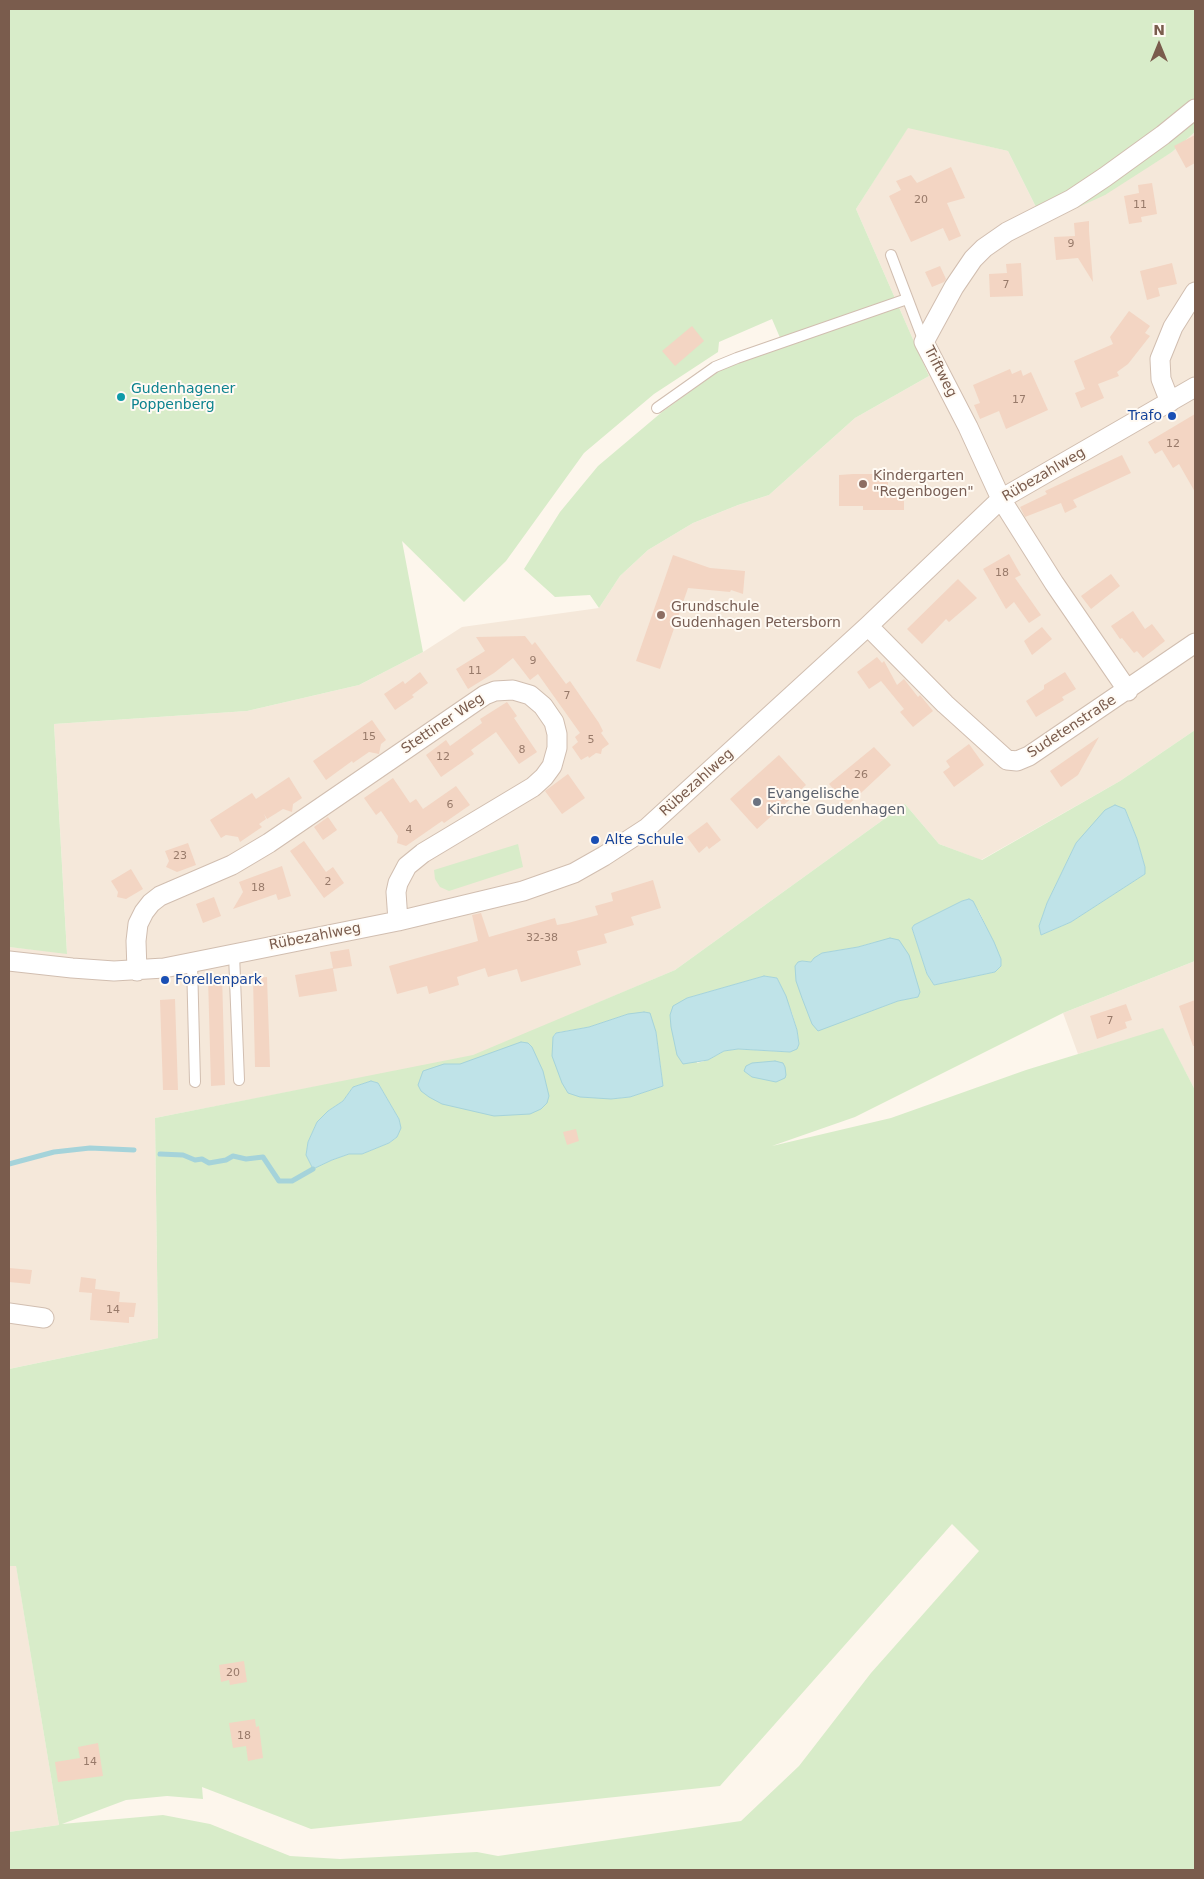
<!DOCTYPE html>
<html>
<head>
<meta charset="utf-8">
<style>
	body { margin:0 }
	#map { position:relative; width:1204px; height:1879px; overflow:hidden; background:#fdf6ec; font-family:"DejaVu Sans",sans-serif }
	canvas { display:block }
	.frame { position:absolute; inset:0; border:10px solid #7a5c4d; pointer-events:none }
	.north { position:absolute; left:1134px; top:20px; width:50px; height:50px; -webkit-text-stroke:4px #fffaf3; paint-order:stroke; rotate:0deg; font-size:14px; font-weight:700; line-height:20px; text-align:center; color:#7a5c4d }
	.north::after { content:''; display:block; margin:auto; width:18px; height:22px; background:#7a5c4d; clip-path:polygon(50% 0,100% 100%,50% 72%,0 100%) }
</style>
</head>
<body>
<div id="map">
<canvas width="1204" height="1879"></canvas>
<div class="frame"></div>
<div class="north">N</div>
</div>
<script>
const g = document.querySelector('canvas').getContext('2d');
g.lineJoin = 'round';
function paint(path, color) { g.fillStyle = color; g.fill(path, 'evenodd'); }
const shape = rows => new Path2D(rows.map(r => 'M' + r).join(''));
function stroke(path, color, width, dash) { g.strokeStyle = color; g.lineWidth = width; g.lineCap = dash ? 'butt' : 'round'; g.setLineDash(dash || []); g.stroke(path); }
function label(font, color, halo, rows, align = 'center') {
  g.font = font + ' "DejaVu Sans",sans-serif'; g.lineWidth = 4; g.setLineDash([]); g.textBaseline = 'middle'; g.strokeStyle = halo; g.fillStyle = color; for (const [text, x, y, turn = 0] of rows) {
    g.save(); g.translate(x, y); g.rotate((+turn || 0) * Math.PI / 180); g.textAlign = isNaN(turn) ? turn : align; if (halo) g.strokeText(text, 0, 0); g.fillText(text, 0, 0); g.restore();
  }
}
const residential = shape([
	[908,127,1008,151,1044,223,1172,152,1195,132,1195,730,1120,781,981,860,939,844,905,804,675,970,473,1056,155,1118,158,1338,9,1369,9,947,67,953,54,724,247,711,359,685,423,652,462,627,599,608,620,576,648,550,693,523,738,505,769,495,855,418,929,376,856,209],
	[1195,961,1195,1090,1163,1029,1078,1054,1063,1013],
	[16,1565,59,1825,9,1832,9,1566]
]);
const green = shape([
	[9,9,1195,9,1195,132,1172,152,1105,195,1044,223,1008,151,908,128,856,209,929,376,855,418,769,495,738,505,693,523,648,550,620,576,599,608,590,595,555,597,524,569,560,512,598,466,662,412,720,370,784,347,772,319,719,342,718,352,654,394,584,453,506,561,464,602,402,541,423,652,359,685,247,711,54,724,67,954,9,947],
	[1195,730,1195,961,1063,1013,855,1117,772,1146,891,1118,1026,1070,1163,1028,1195,1090,1195,1870,9,1870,9,1832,59,1825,16,1566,9,1566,9,1369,158,1338,155,1118,473,1055,675,970,905,804,939,844,982,860,1120,781],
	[1125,809,1137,839,1145,867,1145,874,1071,922,1041,935,1039,926,1047,903,1076,843],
	[969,899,979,911,1001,959,995,972,934,985,927,974,912,928,914,925,962,901],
	[875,942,917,997,898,1001,843,1021,810,1018,800,990,802,961,811,962,822,953,858,947],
	[764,976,777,978,792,1013,797,1030,799,1044,790,1052,737,1049,724,1051,708,1060,697,1063,687,998],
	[628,1014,656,1032,663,1086,630,1097,611,1099,553,1045,553,1037,556,1033,560,1032,589,1027],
	[371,1081,378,1083,399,1119,400,1128,397,1137,389,1143,362,1154,349,1154,332,1160,313,1169,306,1155,308,1142,317,1122,328,1111,343,1101,353,1087],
	[952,1524,979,1551,871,1673,799,1766,741,1821,498,1856,477,1852,340,1859,290,1856,210,1824,163,1815,62,1824,126,1800,167,1796,203,1799,202,1787,311,1829,720,1786],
	[518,844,523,867,449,891,440,887,435,879,434,870]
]);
const water = shape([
	[1115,805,1125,809,1137,839,1145,867,1145,874,1071,922,1041,935,1039,926,1047,903,1076,843,1105,810,1115,805],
	[969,899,973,901,994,942,1001,959,1001,966,995,972,934,985,927,974,912,928,914,925,962,901,969,899],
	[890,938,899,940,909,955,920,992,918,997,898,1001,818,1031,812,1024,802,998,796,981,795,966,798,962,802,961,811,962,814,958,822,953,858,947,890,938],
	[764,976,777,978,786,996,797,1030,799,1044,797,1049,790,1052,738,1049,724,1051,708,1060,683,1064,677,1055,671,1027,670,1015,673,1006,687,998,764,976],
	[644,1012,650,1013,656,1032,663,1086,630,1097,611,1099,580,1097,568,1093,562,1083,552,1056,553,1037,556,1033,589,1027,628,1014,644,1012],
	[521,1042,528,1043,532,1047,543,1071,549,1096,547,1103,541,1109,530,1114,494,1116,442,1104,429,1097,421,1091,418,1085,423,1071,444,1064,460,1064,521,1042],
	[775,1061,783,1063,785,1067,786,1075,785,1078,776,1082,752,1077,744,1071,746,1066,752,1063,775,1061],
	[371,1081,378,1083,399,1119,401,1128,397,1137,389,1143,362,1154,349,1154,332,1160,313,1169,306,1155,308,1142,317,1122,328,1111,343,1101,353,1087,371,1081]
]);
const stream = shape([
	[160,1154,183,1155,195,1160,202,1159,209,1163,226,1160,233,1156,246,1159,263,1157,279,1181,292,1181,313,1169],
	[9,1164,54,1152,90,1148,134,1150]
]);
const building = shape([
	[1195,135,1195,163,1186,168,1174,146],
	[951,167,965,198,947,203,961,236,949,241,943,228,911,242,889,196,901,190,896,181,911,175,917,183],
	[1152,183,1157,214,1141,217,1142,222,1129,224,1124,196,1139,193,1138,185],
	[1089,221,1089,231,1093,282,1078,258,1056,260,1054,237,1075,236,1074,223],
	[1021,263,1023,296,990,297,989,274,1007,273,1006,264],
	[1172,263,1177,284,1158,288,1160,296,1147,300,1140,271],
	[940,266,946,279,944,282,932,287,925,272],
	[1129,311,1150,326,1145,333,1150,336,1128,364,1117,372,1119,376,1098,384,1104,398,1081,408,1075,393,1085,389,1074,361,1113,344,1110,337],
	[692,326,704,341,675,366,662,351],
	[1010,369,1012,374,1021,370,1023,376,1031,372,1048,410,1006,429,999,411,980,419,974,405,980,403,973,385],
	[1195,414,1195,492,1179,464,1173,468,1162,450,1155,454,1148,442],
	[1122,455,1131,473,1073,500,1077,507,1065,513,1061,503,1025,517,1020,507,1047,494,1045,491],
	[853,474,888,474,888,492,904,492,904,510,863,510,863,506,839,506,839,475],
	[1009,554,1021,575,1015,578,1041,615,1029,623,1014,602,1006,609,983,569],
	[673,555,710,568,745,571,743,594,731,590,730,592,688,588,660,669,636,661],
	[1111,574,1120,586,1091,609,1081,596],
	[958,579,977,598,949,622,946,619,922,644,907,629],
	[1133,611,1145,629,1152,624,1165,641,1143,658,1137,651,1134,653,1122,638,1120,639,1111,626],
	[1042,627,1052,639,1032,655,1024,641],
	[525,636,532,645,535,642,566,684,570,681,599,723,603,731,601,733,609,744,602,749,601,754,596,753,589,758,588,756,581,760,572,747,578,742,575,737,580,733,538,674,530,680,513,658,494,673,468,689,456,669,485,651,476,637],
	[877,657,882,663,884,661,897,685,904,679,918,697,920,695,933,711,913,727,900,712,904,709,881,681,869,689,857,672],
	[420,672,428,683,412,695,414,697,395,710,384,694,403,681,405,684],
	[1065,672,1076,689,1062,697,1064,700,1036,717,1026,701,1044,689,1044,685],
	[507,702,517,716,514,718,537,752,519,764,496,732,471,750,474,754,441,777,426,755,446,740,450,746,482,723,480,719],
	[372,720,386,740,381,744,379,754,369,752,353,763,352,761,326,780,313,761],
	[1099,737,1078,775,1061,787,1050,771],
	[969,744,984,765,954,787,943,772,950,767,946,761],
	[874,747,891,765,848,805,829,784],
	[779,755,806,785,757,829,730,799],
	[568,774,585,798,562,814,545,791],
	[289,777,302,798,293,804,292,812,283,809,267,819,264,814,266,819,259,824,262,827,240,842,238,837,226,835,221,838,210,820,252,793,256,799],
	[393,778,410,803,416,799,423,809,456,786,470,805,444,823,442,821,406,846,397,843,398,836,381,811,376,815,364,798],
	[328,817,337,830,323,840,314,827],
	[707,822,721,840,709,849,707,846,699,853,687,837],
	[304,841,326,872,333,867,344,883,324,898,290,851],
	[188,843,196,865,177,872,166,867,169,861,165,851],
	[282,866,291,896,278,900,276,894,233,909,243,892,239,882],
	[131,869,143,889,126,899,117,897,118,892,111,881],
	[653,880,661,908,631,917,634,925,604,934,607,943,577,951,581,965,521,982,517,969,488,977,485,968,457,977,459,985,429,994,427,986,397,994,389,966,478,941,472,915,481,913,489,937,555,918,557,925,568,923,598,915,595,906,613,901,611,893],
	[214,897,221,916,203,923,196,904],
	[349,949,352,966,333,969,337,991,299,997,295,975,333,968,330,952],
	[222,974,225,1085,211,1086,208,977],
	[267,977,270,1067,255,1067,253,978],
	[175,999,178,1090,163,1090,160,1000],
	[1195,1000,1195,1046,1193,1046,1179,1006],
	[1126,1004,1132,1020,1125,1022,1127,1028,1097,1039,1090,1016],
	[576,1129,579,1141,567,1145,563,1132],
	[9,1268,32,1270,30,1284,9,1282],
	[81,1277,96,1279,95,1289,120,1292,119,1302,136,1303,134,1317,129,1317,129,1323,90,1320,92,1293,79,1292],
	[244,1661,247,1682,230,1685,229,1680,221,1682,219,1665],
	[255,1719,256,1727,259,1726,263,1758,248,1761,246,1746,233,1748,229,1723],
	[98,1743,103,1776,58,1782,55,1762,80,1758,78,1747]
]);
const lane = shape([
	[891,255,924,342],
	[657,408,715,367,737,358,907,299],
	[234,954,239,1080],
	[192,962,195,1082]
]);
const street = shape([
	[1170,402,1161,379,1160,359,1173,327,1195,292],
	[868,626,945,704,1007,760,1017,761,1029,756,1195,643],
	[1128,691,1054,583,1001,499,968,427,924,342,954,287,973,259,984,248,1007,232,1072,199,1105,177,1163,135,1195,109],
	[9,961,72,968,114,971,164,968,398,921,523,891,574,873,604,856,647,828,868,626,1001,499,1195,387],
	[137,971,136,941,138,924,144,912,151,903,160,896,232,865,269,843,485,695,495,691,513,690,530,695,543,706,554,722,557,734,557,748,552,766,544,777,533,787,423,853,407,866,398,883,396,892,398,921],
	[9,1313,44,1318]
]);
const markers = [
	[121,397,5,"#0f9aa8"],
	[1172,416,5,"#1a4fb4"],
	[863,484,5,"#8d6e63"],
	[661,615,5,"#8d6e63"],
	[757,802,5,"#6b7280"],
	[595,840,5,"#1a4fb4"],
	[165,980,5,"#1a4fb4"]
];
const numberNames = [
	["20",921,200],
	["11",1140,205],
	["9",1071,244],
	["7",1006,285],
	["17",1019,400],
	["12",1173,444],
	["18",1002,573],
	["9",533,661],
	["11",475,671],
	["7",567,696],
	["15",369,737],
	["5",591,740],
	["8",522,750],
	["12",443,757],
	["26",861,775],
	["6",450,805],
	["4",409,830],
	["23",180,856],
	["2",328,882],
	["18",258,888],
	["32-38",542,938],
	["7",1110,1021],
	["14",113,1310],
	["20",233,1673],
	["18",244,1736],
	["14",90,1762]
];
const streetNames = [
	["Triftweg",940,372,63],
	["Rübezahlweg",1044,475,-30],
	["Stettiner Weg",443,724,-34],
	["Sudetenstraße",1072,727,-33],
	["Rübezahlweg",697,783,-42],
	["Rübezahlweg",315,937,-11]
];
const cultureNames = [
	["Gudenhagener",131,389],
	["Poppenberg",131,405]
];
const transitNames = [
	["Trafo",1162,416,"right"],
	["Alte Schule",605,840],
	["Forellenpark",175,980]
];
const educationNames = [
	["Kindergarten",873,476],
	["\"Regenbogen\"",873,492],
	["Grundschule",671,607],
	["Gudenhagen Petersborn",671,623]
];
const worshipNames = [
	["Evangelische",767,794],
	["Kirche Gudenhagen",767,810]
];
paint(residential, '#f5e8da');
paint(green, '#d8ecc9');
paint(water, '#bfe3e8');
stroke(water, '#a5d3da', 1);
stroke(stream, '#a5d3da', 5);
paint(building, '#f3d5c3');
stroke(lane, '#d1beb0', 12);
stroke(street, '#d1beb0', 21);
stroke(lane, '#fff', 10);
stroke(street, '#fff', 19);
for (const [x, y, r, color] of markers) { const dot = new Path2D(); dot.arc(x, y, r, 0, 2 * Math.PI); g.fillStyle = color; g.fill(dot); stroke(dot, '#fffaf3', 2); }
label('11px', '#987a6a', null, numberNames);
label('14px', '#7a5c4d', '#fffaf3', streetNames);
label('14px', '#0d838f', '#fffaf3', cultureNames, 'left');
label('14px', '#164399', '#fffaf3', transitNames, 'left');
label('14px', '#785e54', '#fffaf3', educationNames, 'left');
label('14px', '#5b616d', '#fffaf3', worshipNames, 'left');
</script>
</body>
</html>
